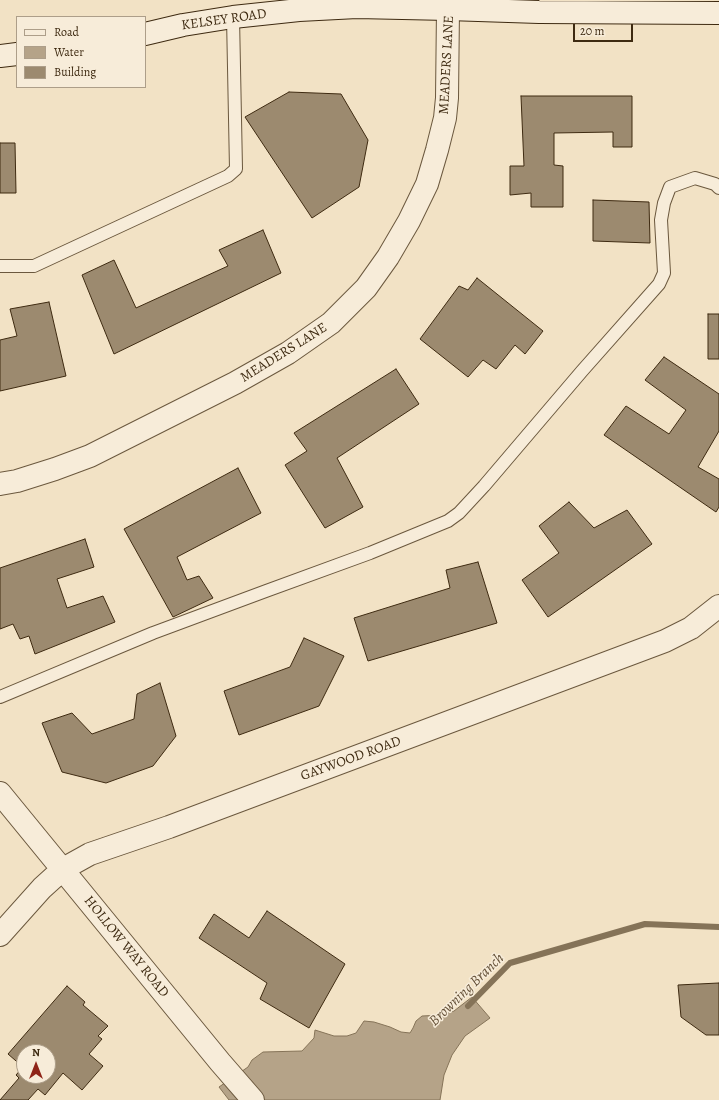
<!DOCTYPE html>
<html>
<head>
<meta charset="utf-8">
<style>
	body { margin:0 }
	#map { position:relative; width:719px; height:1100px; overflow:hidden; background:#f2e2c5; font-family:Alegreya,serif }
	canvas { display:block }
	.legend { position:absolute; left:16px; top:16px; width:130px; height:72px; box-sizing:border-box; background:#f7ecd9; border:1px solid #ad9e89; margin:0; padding:5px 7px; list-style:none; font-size:12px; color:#3e2a11 }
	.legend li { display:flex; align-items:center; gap:8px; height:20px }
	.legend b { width:20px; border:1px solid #ad9e89 }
	.north { position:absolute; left:16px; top:1044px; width:40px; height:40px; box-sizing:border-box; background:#f7ecd9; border:1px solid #ad9e89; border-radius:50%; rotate:0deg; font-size:11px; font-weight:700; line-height:16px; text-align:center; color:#3e2a11 }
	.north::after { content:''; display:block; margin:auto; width:14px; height:18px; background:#8f2418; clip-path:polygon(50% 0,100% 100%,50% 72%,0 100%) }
	.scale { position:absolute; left:573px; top:24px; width:60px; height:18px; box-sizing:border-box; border:2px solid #3e2a11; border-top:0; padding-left:5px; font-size:12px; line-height:14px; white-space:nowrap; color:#3e2a11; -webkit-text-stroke:3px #f7ecd9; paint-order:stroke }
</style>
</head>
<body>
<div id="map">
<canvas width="719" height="1100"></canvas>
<ul class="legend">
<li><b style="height:5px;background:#f7ecd9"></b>Road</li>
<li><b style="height:11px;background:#b5a388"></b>Water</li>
<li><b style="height:11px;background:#9c8a6f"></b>Building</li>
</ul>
<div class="north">N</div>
<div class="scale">20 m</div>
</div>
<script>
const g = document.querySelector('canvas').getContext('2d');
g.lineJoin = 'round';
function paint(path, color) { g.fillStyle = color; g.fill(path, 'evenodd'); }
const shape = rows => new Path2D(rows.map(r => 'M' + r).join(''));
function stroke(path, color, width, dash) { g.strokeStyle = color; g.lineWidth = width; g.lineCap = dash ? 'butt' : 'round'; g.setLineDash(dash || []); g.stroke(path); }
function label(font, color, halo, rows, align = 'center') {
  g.font = font + ' Alegreya,serif'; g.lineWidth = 3; g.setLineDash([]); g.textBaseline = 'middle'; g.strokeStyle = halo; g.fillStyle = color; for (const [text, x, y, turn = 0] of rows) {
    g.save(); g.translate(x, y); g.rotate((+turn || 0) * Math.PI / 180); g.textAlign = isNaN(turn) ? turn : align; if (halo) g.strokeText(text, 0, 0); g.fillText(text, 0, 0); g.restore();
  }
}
const water = shape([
	[472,997,490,1018,465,1036,452,1055,444,1075,440,1100,229,1100,219,1087,248,1067,252,1060,263,1052,302,1051,314,1038,315,1030,334,1036,347,1036,356,1033,364,1021,374,1022,390,1027,401,1032,410,1033,413,1028,416,1021,422,1016,442,1015,454,1011,472,997]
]);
const stream = shape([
	[468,1006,510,963,645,924,719,927]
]);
const building = shape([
	[289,92,341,94,368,140,359,187,312,218,245,117,289,92],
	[521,96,632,96,632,147,613,147,613,132,554,133,554,165,563,166,563,207,531,207,531,193,510,195,510,166,524,166,521,96],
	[0,143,15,143,16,193,0,193,0,143],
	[593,200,649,202,650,243,593,241,593,200],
	[263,230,281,273,114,354,82,275,114,260,136,308,228,266,219,250,263,230],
	[477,278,543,331,525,354,515,345,496,369,483,360,468,377,420,339,459,286,468,290,477,278],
	[49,302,66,376,0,391,0,340,17,336,10,309,49,302],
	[708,314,719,314,719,359,708,359,708,314],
	[664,357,719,394,719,431,698,467,719,479,719,507,716,512,604,435,626,406,669,434,686,410,645,380,664,357],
	[396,369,419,404,337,458,363,507,325,528,285,465,307,451,294,433,396,369],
	[238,468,261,513,177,557,187,580,199,576,213,598,173,617,124,529,238,468],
	[569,502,594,528,627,510,652,544,548,617,522,580,559,553,539,526,569,502],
	[85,539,94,567,57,579,67,608,103,596,115,622,35,654,29,636,20,639,13,624,0,629,0,568,85,539],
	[478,562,497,623,368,661,354,618,450,588,446,570,478,562],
	[304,638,344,656,319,706,239,735,224,691,290,667,304,638],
	[160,683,176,736,153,766,106,783,62,772,42,723,72,713,92,734,134,719,137,694,160,683],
	[267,911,345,964,309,1028,260,999,267,983,199,938,214,914,249,938,267,911],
	[719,983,719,1035,706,1035,681,1017,678,985,719,983],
	[67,986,85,1002,83,1005,108,1026,98,1036,102,1039,89,1054,103,1066,82,1090,63,1073,45,1095,38,1089,28,1100,0,1100,19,1078,16,1075,23,1067,8,1054,67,986],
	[24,1052,48,1052,48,1076,24,1076,24,1052]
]);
const lane = shape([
	[0,266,34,266,228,176,236,169,233,17],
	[0,697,153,633,266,591,370,553,448,521,459,513,484,486,582,371,659,284,664,273,661,220,664,203,670,187,695,178,715,184,719,188]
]);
const street = shape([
	[0,484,17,481,55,469,90,456,235,383,288,353,331,323,366,288,388,257,409,221,427,184,437,150,445,118,447,98,448,9],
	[0,793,220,1062,253,1100],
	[0,935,42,888,63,869,90,854,169,827,665,641,691,628,719,606]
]);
const secondary = shape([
	[145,34,183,25,233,17,299,10,357,7,448,9,539,12,719,13],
	[0,56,17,54]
]);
const streetNames = [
	["KELSEY ROAD",224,20,-8],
	["MEADERS LANE",447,65,-87],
	["MEADERS LANE",284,353,-32],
	["GAYWOOD ROAD",351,759,-20],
	["HOLLOW WAY ROAD",126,947,51]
];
const waterNames = [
	["Browning Branch",467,990,-44]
];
paint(water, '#b5a388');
stroke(water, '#857358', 1);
stroke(stream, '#857358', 6);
paint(building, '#9c8a6f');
stroke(building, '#3e2a11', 1);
stroke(lane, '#6b583e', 14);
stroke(street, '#6b583e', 24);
stroke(secondary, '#3e2a11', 24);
stroke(lane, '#f7ecd9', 12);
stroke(street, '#f7ecd9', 22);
stroke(secondary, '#f7ecd9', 22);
label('14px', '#3e2a11', '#f7ecd9', streetNames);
label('italic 15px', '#624e35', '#f7ecd9', waterNames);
</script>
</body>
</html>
